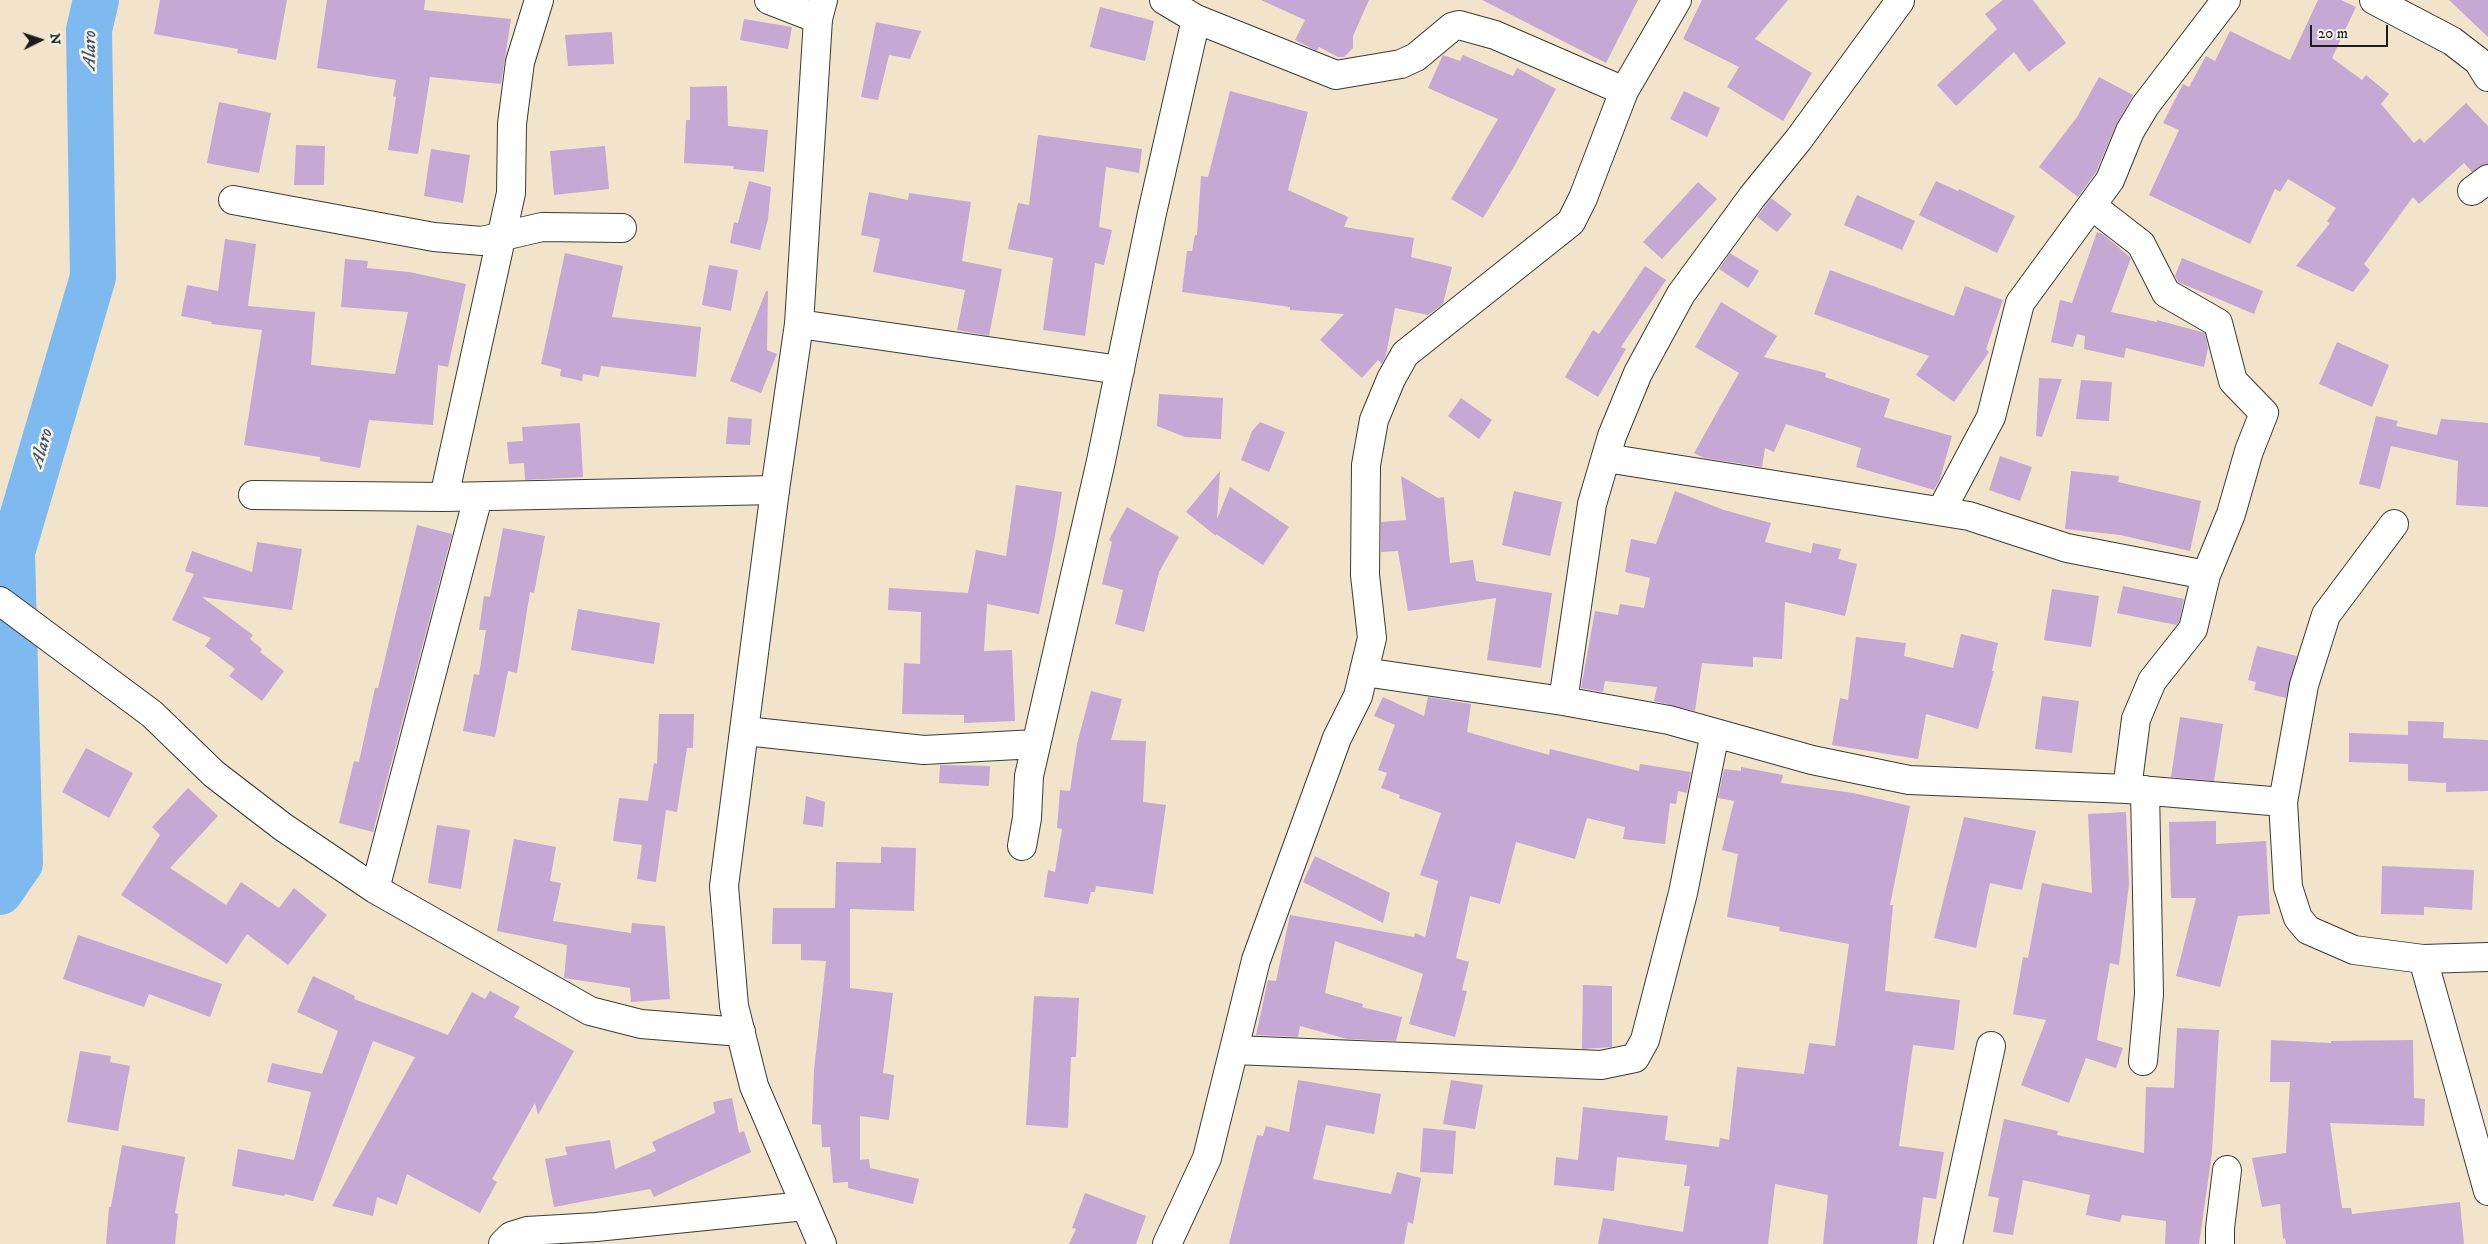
<!DOCTYPE html>
<html>
<head>
<meta charset="utf-8">
<style>
	body { margin:0 }
	#map { position:relative; width:2488px; height:1244px; overflow:hidden; background:#f2e4cb; font-family:"IM FELL DW Pica",serif }
	canvas { display:block }
	.north { position:absolute; left:15px; top:15px; width:50px; height:50px; -webkit-text-stroke:4px #f7f3e8; paint-order:stroke; rotate:86deg; font-size:14px; font-weight:700; line-height:20px; text-align:center; color:#1c1c1c }
	.north::after { content:''; display:block; margin:auto; width:18px; height:22px; background:#1c1c1c; clip-path:polygon(50% 0,100% 100%,50% 72%,0 100%) }
	.scale { position:absolute; left:2310px; top:25px; width:78px; height:22px; box-sizing:border-box; border:2px solid #1c1c1c; border-top:0; padding-left:6px; font-size:15px; line-height:18px; white-space:nowrap; color:#1c1c1c; -webkit-text-stroke:4px #f7f3e8; paint-order:stroke }
</style>
</head>
<body>
<div id="map">
<canvas width="2488" height="1244"></canvas>
<div class="north">N</div>
<div class="scale">20 m</div>
</div>
<script>
const g = document.querySelector('canvas').getContext('2d');
g.lineJoin = 'round';
const shape = rows => new Path2D(rows.map(r => 'M' + r).join(''));
function stroke(path, color, width, dash) { g.strokeStyle = color; g.lineWidth = width; g.lineCap = dash ? 'butt' : 'round'; g.setLineDash(dash || []); g.stroke(path); }
function paint(path, color) { g.fillStyle = color; g.fill(path, 'evenodd'); }
function label(font, color, halo, rows, align = 'center') {
  g.font = font + ' "IM FELL DW Pica",serif'; g.lineWidth = 5; g.setLineDash([]); g.textBaseline = 'middle'; g.strokeStyle = halo; g.fillStyle = color; for (const [text, x, y, turn = 0] of rows) {
    g.save(); g.translate(x, y); g.rotate((+turn || 0) * Math.PI / 180); g.textAlign = isNaN(turn) ? turn : align; if (halo) g.strokeText(text, 0, 0); g.fillText(text, 0, 0); g.restore();
  }
}
const river = shape([
	[0,892,20,863,12,552,93,277,89,30,96,0]
]);
const building = shape([
	[160,0,287,0,276,60,237,53,238,49,154,34],
	[327,0,425,0,424,10,511,19,501,84,430,77,418,154,388,150,396,97,393,96,396,80,317,68],
	[1261,0,1369,0,1353,36,1353,48,1344,57,1338,57,1319,47,1317,51,1295,40,1305,20],
	[1482,0,1638,0,1606,63],
	[1702,0,1788,0,1755,39,1812,73,1783,121,1727,87,1739,67,1683,39],
	[2003,0,2033,0,2066,43,2029,72,2014,52,1956,106,1937,85,1997,29,1985,14],
	[2318,0,2341,0,2356,7,2332,58,2362,80,2366,75,2389,94,2381,104,2414,143,2420,138,2424,143,2466,103,2488,126,2488,164,2472,172,2464,163,2419,204,2413,197,2364,264,2370,270,2353,292,2296,266,2330,223,2327,221,2336,208,2288,179,2280,192,2275,189,2250,244,2149,195,2179,130,2163,123,2183,84,2189,87,2206,56,2215,61,2230,31,2290,60],
	[2449,0,2488,0,2488,37],
	[1100,7,1154,21,1145,61,1090,47],
	[744,19,792,27,788,49,740,40],
	[876,22,921,31,910,59,889,55,878,100,861,97],
	[612,32,614,64,568,66,565,35],
	[1443,55,1460,61,1463,55,1513,76,1517,68,1556,89,1515,165,1483,218,1451,199,1498,119,1428,88],
	[2099,77,2133,95,2116,125,2096,172,2078,197,2039,167,2077,117],
	[727,86,728,126,768,130,764,172,733,169,734,166,684,163,686,120,690,120,690,87],
	[1230,91,1308,112,1288,190,1348,217,1344,227,1414,238,1411,257,1452,267,1443,304,1428,315,1395,308,1386,355,1382,364,1378,360,1362,378,1320,340,1344,314,1290,310,1290,307,1182,292,1187,251,1192,251,1195,235,1197,235,1201,176,1208,177],
	[1684,91,1720,108,1707,137,1670,119],
	[219,102,271,113,259,173,207,163],
	[1038,135,1142,149,1139,173,1106,167,1099,227,1112,230,1104,265,1095,263,1085,336,1043,330,1053,258,1008,249,1018,203,1029,205],
	[296,145,325,146,324,185,294,185],
	[605,146,609,189,554,195,550,151],
	[431,149,470,155,463,203,424,196],
	[749,181,771,187,768,219,760,250,730,243,734,222,738,223],
	[1936,181,1958,191,1959,189,2015,216,1997,253,1919,215],
	[1698,182,1717,199,1662,259,1643,242],
	[869,192,908,200,909,193,971,202,962,261,1002,269,989,336,957,330,965,290,873,272,880,239,861,235],
	[1857,195,1915,221,1902,250,1844,225],
	[1771,198,1792,214,1777,232,1757,217],
	[2097,232,2104,235,2131,258,2111,312,2157,322,2157,320,2205,333,2208,348,2204,367,2126,348,2124,358,2084,349,2085,336,2077,334,2073,347,2051,342,2060,300,2072,303],
	[225,239,256,244,248,306,315,312,311,365,395,374,408,312,341,307,345,259,368,261,367,268,409,272,466,284,448,367,438,365,433,425,369,420,360,468,320,461,320,457,244,445,262,330,211,324,212,322,181,316,187,285,218,291],
	[565,253,623,266,612,317,701,327,696,377,601,366,599,377,583,374,582,381,560,376,561,369,541,364],
	[1730,253,1759,271,1748,288,1719,269],
	[2182,258,2263,291,2254,314,2178,282,2175,276],
	[709,265,738,270,731,311,702,305],
	[1645,266,1666,280,1621,347,1626,349,1598,397,1565,377,1593,330,1599,334],
	[1830,270,1954,316,1965,286,2003,300,1986,349,1989,352,1954,402,1916,375,1929,356,1814,314],
	[766,291,768,291,767,350,777,354,761,393,730,381],
	[1721,302,1777,336,1764,357,1826,373,1825,377,1890,399,1884,417,1952,436,1940,479,1934,490,1856,467,1861,448,1786,424,1774,452,1765,448,1762,467,1704,458,1694,453,1739,373,1695,347],
	[2337,342,2389,365,2372,407,2319,384],
	[2039,378,2062,379,2042,437,2036,436],
	[2081,380,2112,382,2109,421,2076,419],
	[1159,394,1223,398,1221,439,1185,437,1157,426],
	[1461,398,1492,420,1479,439,1448,416],
	[2376,416,2398,421,2396,426,2437,435,2441,419,2488,423,2488,507,2456,505,2458,461,2391,446,2380,489,2359,484],
	[728,417,752,419,750,445,726,444],
	[1260,422,1285,432,1269,472,1241,460,1252,431],
	[580,423,583,477,525,480,524,463,509,464,507,442,523,441,522,427],
	[2000,456,2032,467,2020,501,1989,490],
	[1220,471,1217,519,1230,487,1289,527,1263,565,1216,534,1216,536,1186,512],
	[2071,471,2119,476,2118,482,2201,501,2190,551,2120,535,2065,529],
	[1401,476,1438,498,1444,497,1450,563,1473,560,1476,581,1552,593,1541,668,1487,660,1496,598,1408,611,1398,551,1381,552,1381,522,1406,520],
	[1016,485,1062,492,1055,536,1039,614,987,604,984,651,1012,650,1015,721,964,723,964,715,902,714,904,663,920,664,921,612,888,610,889,588,968,593,976,550,1006,556],
	[1514,491,1562,502,1550,556,1502,545],
	[1675,491,1724,510,1771,523,1765,542,1811,553,1813,543,1841,549,1838,559,1857,564,1845,616,1785,602,1782,659,1753,657,1753,667,1702,663,1695,711,1654,701,1657,687,1605,681,1603,692,1581,688,1595,611,1618,615,1620,604,1644,608,1650,578,1625,572,1631,539,1656,544],
	[1127,507,1179,537,1159,572,1144,632,1115,624,1123,590,1102,584,1112,542,1109,540],
	[417,525,452,534,373,832,339,823,354,761,359,762,375,688,378,688],
	[503,528,545,536,534,593,530,592,517,673,508,671,495,737,463,731,474,674,479,675,486,630,479,630,484,596,490,597],
	[257,542,302,549,292,610,202,597,253,635,250,639,262,649,260,652,284,671,262,701,229,676,235,669,205,646,211,638,172,620,194,574,185,571,192,551,252,572],
	[2123,586,2184,599,2179,622,2176,625,2117,613],
	[2052,589,2099,596,2091,647,2044,640],
	[578,609,660,623,654,664,571,650],
	[1961,634,1998,643,1992,671,1994,671,1978,729,1926,714,1918,759,1832,745,1840,698,1848,700,1856,637,1906,643,1904,656,1953,668],
	[2257,646,2297,656,2286,698,2254,690,2256,682,2248,680],
	[1091,691,1122,699,1111,740,1146,741,1143,802,1166,805,1153,894,1096,886,1095,892,1091,892,1088,904,1044,897,1048,870,1055,872,1062,829,1057,828,1060,790,1070,791,1077,744],
	[2042,696,2079,701,2072,753,2035,749],
	[1383,697,1424,716,1428,697,1471,704,1467,732,1549,755,1550,749,1639,771,1640,764,1691,772,1687,793,1678,791,1676,804,1670,803,1665,844,1623,839,1625,827,1587,818,1575,859,1516,842,1500,904,1470,896,1456,958,1469,962,1462,990,1467,991,1455,1037,1409,1024,1423,974,1335,941,1325,993,1363,1004,1362,1007,1402,1017,1396,1041,1347,1039,1300,1026,1298,1037,1256,1035,1268,980,1276,981,1290,915,1414,937,1415,933,1425,937,1438,881,1420,875,1441,813,1399,798,1400,795,1381,788,1387,773,1378,770,1395,725,1374,716],
	[659,714,694,714,693,748,687,748,677,812,666,810,656,882,637,879,642,845,613,841,619,798,648,801,654,763,657,764],
	[2180,717,2223,724,2214,781,2171,777],
	[2408,721,2444,722,2443,738,2488,740,2488,791,2446,792,2446,783,2408,781,2408,764,2349,762,2349,733,2408,735],
	[86,748,133,773,109,818,62,792],
	[940,765,990,766,989,786,939,783],
	[1741,767,1783,775,1781,783,1853,793,1910,806,1890,905,1893,905,1885,991,1960,1000,1954,1050,1913,1045,1899,1146,1944,1152,1936,1199,1923,1197,1917,1244,1823,1244,1828,1195,1775,1184,1768,1244,1598,1244,1603,1218,1683,1232,1690,1186,1684,1186,1687,1165,1617,1157,1614,1191,1554,1185,1556,1157,1578,1160,1583,1107,1668,1116,1665,1140,1719,1147,1720,1138,1729,1140,1737,1067,1804,1074,1809,1043,1835,1046,1849,944,1779,931,1780,927,1727,917,1738,854,1722,850,1734,801,1718,798,1724,769,1741,771],
	[188,788,218,816,170,868,226,905,241,882,279,908,294,888,327,915,288,965,247,934,227,964,121,895,160,835,152,827],
	[806,796,825,802,823,827,803,824],
	[2126,812,2129,884,2119,965,2110,963,2097,1040,2123,1048,2116,1068,2086,1058,2069,1103,2021,1085,2046,1020,2013,1014,2023,957,2028,958,2042,883,2092,893,2088,814],
	[1964,817,2036,831,2022,890,1990,883,1976,948,1934,938],
	[2216,821,2216,844,2266,841,2270,914,2238,916,2220,987,2176,976,2196,898,2171,898,2169,822],
	[437,825,470,830,461,889,428,883],
	[514,839,556,847,550,881,561,883,553,921,631,933,632,923,665,926,670,999,631,1002,630,988,564,978,567,945,497,931],
	[881,847,916,848,914,911,850,909,850,988,893,993,883,1073,894,1075,889,1120,860,1116,860,1160,869,1159,870,1168,919,1179,913,1204,848,1188,848,1182,833,1183,830,1147,822,1147,821,1125,812,1124,814,1070,826,961,801,960,801,944,772,944,773,908,835,908,836,862,881,863],
	[1315,856,1390,893,1383,923,1303,882],
	[2382,866,2474,870,2472,910,2424,907,2424,915,2381,914],
	[78,935,222,984,210,1017,149,994,144,1007,63,979],
	[313,976,355,996,354,999,448,1035,472,992,485,999,490,991,520,1007,514,1017,574,1051,538,1115,535,1103,492,1179,497,1182,480,1213,407,1174,397,1205,377,1197,373,1216,332,1206,415,1057,373,1041,313,1201,285,1194,284,1196,232,1186,238,1149,294,1160,311,1092,267,1082,272,1063,322,1074,338,1031,297,1012],
	[1583,985,1612,986,1612,1047,1582,1049],
	[1034,996,1079,998,1076,1057,1071,1057,1068,1128,1026,1125],
	[2177,1028,2219,1030,2212,1153,2199,1244,2165,1244,2166,1221,2122,1215,2120,1222,2086,1215,2090,1195,2023,1180,2013,1235,1993,1232,1999,1198,1988,1196,2004,1119,2058,1131,2057,1135,2144,1153,2146,1087,2174,1088],
	[2271,1040,2331,1043,2331,1041,2413,1040,2414,1098,2425,1099,2424,1126,2330,1123,2342,1208,2351,1208,2352,1214,2460,1202,2464,1244,2286,1244,2285,1238,2283,1239,2280,1204,2262,1207,2252,1158,2286,1153,2290,1082,2270,1082],
	[80,1051,111,1056,110,1062,130,1066,118,1131,67,1122],
	[1298,1080,1381,1094,1374,1134,1326,1125,1313,1179,1391,1194,1397,1172,1421,1178,1413,1224,1408,1222,1404,1244,1229,1244,1257,1135,1263,1136,1266,1126,1289,1132],
	[1451,1080,1483,1085,1475,1129,1443,1124],
	[732,1098,739,1133,744,1131,751,1152,654,1197,650,1189,554,1207,545,1159,567,1155,565,1147,610,1140,615,1169,656,1151,652,1142,715,1113,713,1102],
	[1423,1128,1456,1131,1453,1174,1420,1172],
	[122,1145,185,1157,175,1213,178,1214,175,1244,106,1244,109,1207,111,1207],
	[1085,1193,1146,1216,1136,1244,1069,1244,1076,1229,1072,1228]
]);
const minor = shape([
	[769,0,818,19],
	[1164,0,1196,19,1336,75,1401,64,1416,57,1452,27,1459,25,1495,35,1624,91],
	[2374,0,2452,41,2478,61,2488,77],
	[2472,191,2488,179],
	[233,200,434,237,482,241,542,227,622,228],
	[2092,206,2141,244,2166,293,2218,323,2233,381,2264,413,2249,451,2231,514,2206,575,2193,629,2152,681,2136,719,2127,789],
	[799,324,1120,370],
	[1606,458,1969,516,2067,548,2206,575],
	[253,495,444,497,775,490],
	[444,497,511,193,512,124,520,62,539,0],
	[1941,511,1991,417,2020,303,2110,180,2130,131,2145,106,2226,0],
	[2394,524,2326,615,2304,685,2283,802,2288,887,2298,918,2308,930,2354,950,2423,959,2488,957],
	[0,601,152,714,214,774,283,827,375,889,590,1011,641,1024,741,1032],
	[1364,672,1563,701,1669,720,1812,760,1909,780,2127,789,2283,802],
	[1563,701,1592,504,1612,436,1638,373,1681,294,1752,197,1799,139,1900,1],
	[745,731,924,750,1036,744],
	[1022,846,1027,818,1029,776,1101,461,1152,213,1196,19],
	[375,889,478,497],
	[2423,959,2488,1191],
	[1234,1050,1601,1065,1635,1058,1645,1040,1683,893,1715,733],
	[2143,1061,2149,994,2145,790],
	[503,1244,511,1236,527,1231,596,1227,805,1206],
	[1167,1244,1207,1158,1256,960,1337,738,1358,696,1372,638,1365,575,1366,465,1374,420,1391,379,1405,354,1571,222,1583,198,1624,91,1677,0],
	[1948,1244,1991,1046],
	[2220,1244,2220,1228,2227,1170]
]);
const tertiary = shape([
	[822,1244,754,1086,734,1006,724,886,775,490,799,324,818,19,823,0]
]);
const waterNames = [
	["Alaro",91,50,-89],
	["Alaro",43,448,-74]
];
stroke(river, '#7eb9f0', 46);
paint(building, '#c5a8d3');
stroke(minor, '#3c3a36', 30);
stroke(tertiary, '#3c3a36', 30);
stroke(minor, '#fff', 28);
stroke(tertiary, '#fff', 28);
label('italic 19px', '#3e5366', '#f7f3e8', waterNames);
</script>
</body>
</html>
